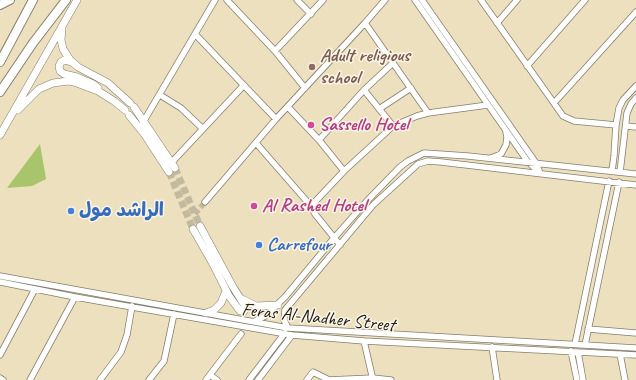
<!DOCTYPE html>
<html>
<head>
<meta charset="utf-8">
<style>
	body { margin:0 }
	canvas { display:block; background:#ece0be }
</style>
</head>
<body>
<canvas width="636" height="380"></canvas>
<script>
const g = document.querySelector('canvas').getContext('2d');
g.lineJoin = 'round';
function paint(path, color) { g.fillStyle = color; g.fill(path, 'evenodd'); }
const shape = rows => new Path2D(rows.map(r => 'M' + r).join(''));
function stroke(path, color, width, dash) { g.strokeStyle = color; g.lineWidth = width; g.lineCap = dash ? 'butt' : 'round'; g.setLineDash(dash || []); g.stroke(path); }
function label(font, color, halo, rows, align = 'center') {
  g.font = font + ' Caveat,"Playpen Sans Arabic",sans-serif'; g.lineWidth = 3; g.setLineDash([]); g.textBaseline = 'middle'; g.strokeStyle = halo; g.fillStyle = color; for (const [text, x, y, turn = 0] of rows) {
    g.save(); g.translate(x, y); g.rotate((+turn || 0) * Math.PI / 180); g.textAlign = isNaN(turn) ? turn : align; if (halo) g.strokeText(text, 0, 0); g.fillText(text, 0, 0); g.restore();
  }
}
const green = shape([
	[40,144,46,179,32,186,7,188]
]);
const minorTunnel = shape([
	[195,214,205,202]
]);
const majorTunnel = shape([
	[175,168,200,226],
	[169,172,193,229]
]);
const minor = shape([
	[227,0,275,51,305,88],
	[297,0,311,14],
	[415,0,528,162,540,173,536,163,422,0],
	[481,0,563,116,574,121,616,125],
	[365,23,428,113],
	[497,23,517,0],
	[195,34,276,119],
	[275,51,323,0],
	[527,66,585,0],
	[364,90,393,126],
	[160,95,181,108,203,129],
	[554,103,636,12],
	[288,107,319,140,344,171],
	[379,109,411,88],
	[142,124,215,0],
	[626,126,636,127],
	[319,140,364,90,393,63],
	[256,143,311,206,315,214,340,245],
	[491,158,501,154,506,145,507,137,506,132],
	[172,162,244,85],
	[612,171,614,156,616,125,619,108,623,100,636,86],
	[620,172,627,113,631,104,636,98],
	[205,202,276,119,365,23,385,0],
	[311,206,344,171,393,126,417,116,428,113,488,105],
	[0,276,288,328,636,348],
	[0,282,75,297,292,335,364,341,636,355],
	[255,321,265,316,285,297,334,238,366,202,400,167,408,161,424,153,468,156,636,174],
	[288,328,284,320,285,310,373,205,418,164,428,161,441,162,636,185],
	[588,329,636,333],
	[364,341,373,380],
	[575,344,609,181],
	[585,345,619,182],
	[492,347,497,380],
	[571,351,577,380],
	[578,352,583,380],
	[620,354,625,380],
	[0,355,35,289],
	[210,375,217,380],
	[0,378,3,380],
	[30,380,75,297],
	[100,380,121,352,127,335,132,306],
	[149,380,164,361,174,314],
	[206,380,241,334],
	[249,380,285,333],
	[258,380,292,335],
	[307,380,313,372,329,380],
	[328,380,373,378,391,380]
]);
const major = shape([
	[62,29,61,40,63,49,70,60,78,67,108,83,130,103],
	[71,62,65,60,61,62,59,66,60,71,64,74,77,77,93,84,98,88],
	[134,107,175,168],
	[18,110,39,89,53,83,68,81,74,82,98,91,114,101,125,110],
	[129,115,145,135,169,172],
	[0,135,77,0],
	[193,229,213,264,229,296,240,311,244,311,245,306,233,287,200,226],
	[242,299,256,306,278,305],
	[206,313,214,310,221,303,226,291]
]);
const highway = shape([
	[0,5,10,0],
	[0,62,33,0],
	[0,92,33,43,66,0]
]);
const markers = [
	[312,67,4,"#8d6e63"],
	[311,125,4,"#d1479c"],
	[254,206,4,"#d1479c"],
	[71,211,4,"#3f7fe0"],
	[259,245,4,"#3f7fe0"]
];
const educationNames = [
	["Adult religious",320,56],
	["school",320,78]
];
const hotelNames = [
	["Sassello Hotel",319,125],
	["Al Rashed Hotel",262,206]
];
const shopNames = [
	["الراشد مول",79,211],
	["Carrefour",267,245]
];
const streetNames = [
	["Feras Al-Nadher Street",318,318,6]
];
paint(green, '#a9c56b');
stroke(minorTunnel, '#c2b99e', 5.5, [5.5, 3]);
stroke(majorTunnel, '#c2b99e', 7, [7, 3.5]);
stroke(minor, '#847e6d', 7);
stroke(major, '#847e6d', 8);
stroke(highway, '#847e6d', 10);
stroke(minor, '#fff', 5.5);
stroke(major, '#fff', 7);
stroke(highway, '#fff', 8);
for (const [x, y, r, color] of markers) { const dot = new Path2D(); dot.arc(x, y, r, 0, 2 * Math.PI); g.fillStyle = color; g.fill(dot); stroke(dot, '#fcf5e5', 1.5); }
label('bold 19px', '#785e54', '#fcf5e5', educationNames, 'left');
label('bold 19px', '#b23c85', '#fcf5e5', hotelNames, 'left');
label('bold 19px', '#366cbe', '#fcf5e5', shopNames, 'left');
label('19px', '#1c1c1c', '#fcf5e5', streetNames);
</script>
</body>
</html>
